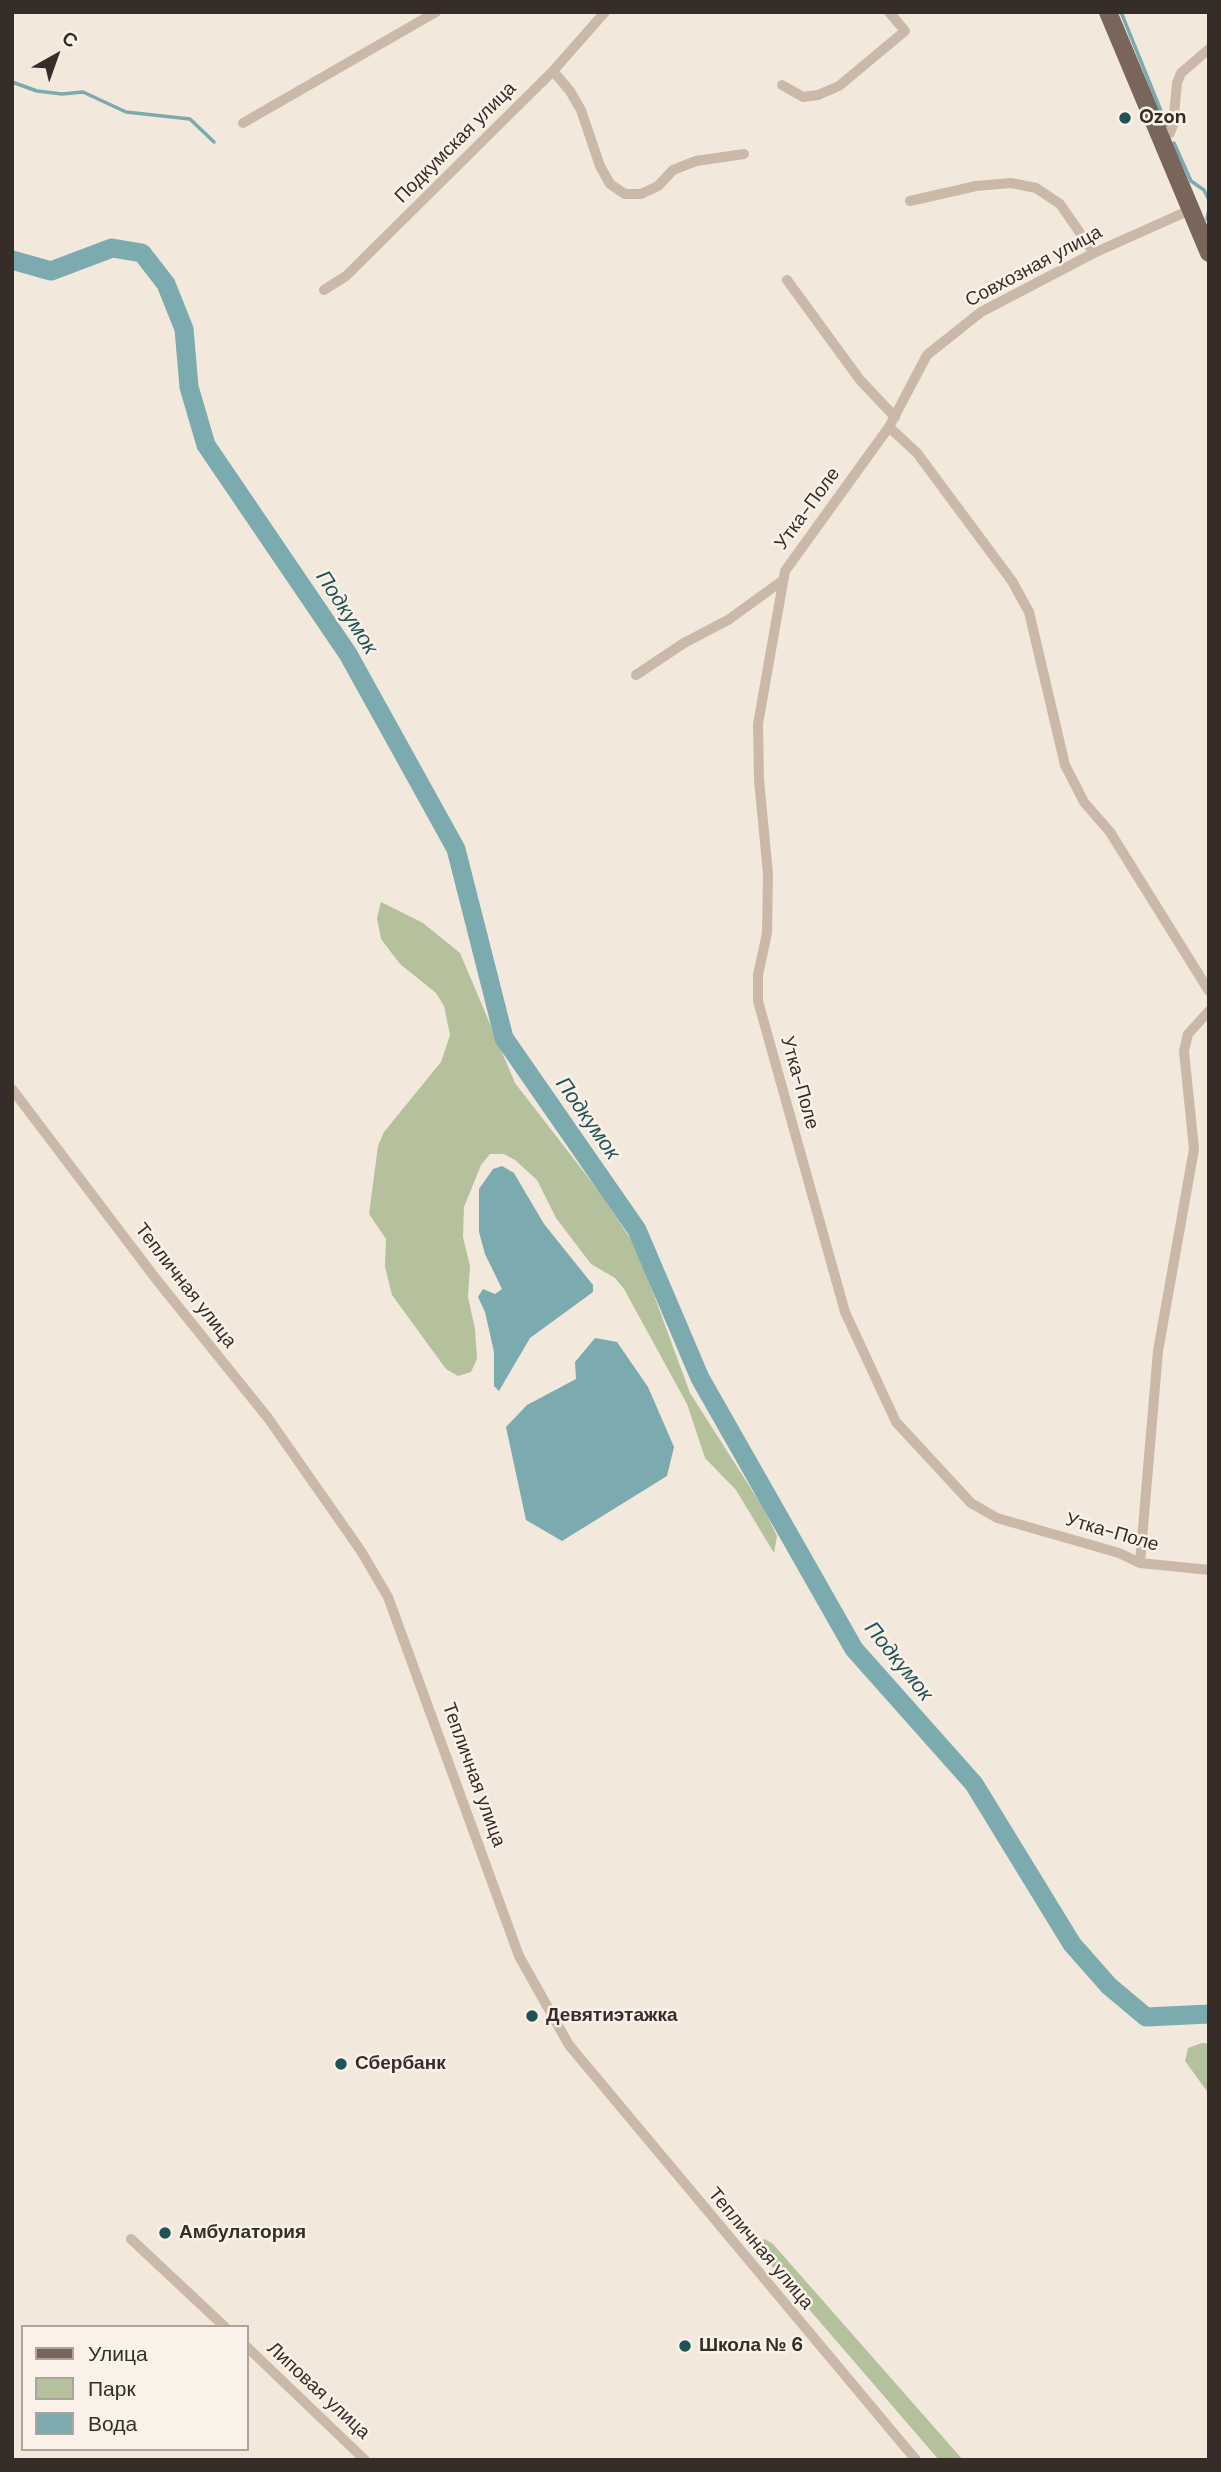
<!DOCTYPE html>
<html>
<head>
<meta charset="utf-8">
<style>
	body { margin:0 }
	#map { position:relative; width:1221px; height:2472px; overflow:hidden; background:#f2e8dc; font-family:"DM Sans",sans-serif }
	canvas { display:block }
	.frame { position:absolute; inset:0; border:14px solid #372d28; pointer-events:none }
	.legend { position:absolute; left:21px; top:2325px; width:228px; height:126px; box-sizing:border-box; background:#faf2e8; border:2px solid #aca39b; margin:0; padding:9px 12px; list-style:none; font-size:21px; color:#372d28 }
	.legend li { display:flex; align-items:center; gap:14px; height:35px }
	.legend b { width:35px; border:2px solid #aca39b }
	.north { position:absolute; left:21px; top:21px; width:70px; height:70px; -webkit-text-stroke:5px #faf2e8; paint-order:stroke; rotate:40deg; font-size:19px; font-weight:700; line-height:28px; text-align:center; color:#372d28 }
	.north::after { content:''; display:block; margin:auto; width:24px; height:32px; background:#372d28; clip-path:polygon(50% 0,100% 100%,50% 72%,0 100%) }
</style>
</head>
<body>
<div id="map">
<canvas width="1221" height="2472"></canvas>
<div class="frame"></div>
<ul class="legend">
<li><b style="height:9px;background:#796559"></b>Улица</li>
<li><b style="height:19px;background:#b4c19c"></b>Парк</li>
<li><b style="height:19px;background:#7babaf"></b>Вода</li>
</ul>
<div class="north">С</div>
</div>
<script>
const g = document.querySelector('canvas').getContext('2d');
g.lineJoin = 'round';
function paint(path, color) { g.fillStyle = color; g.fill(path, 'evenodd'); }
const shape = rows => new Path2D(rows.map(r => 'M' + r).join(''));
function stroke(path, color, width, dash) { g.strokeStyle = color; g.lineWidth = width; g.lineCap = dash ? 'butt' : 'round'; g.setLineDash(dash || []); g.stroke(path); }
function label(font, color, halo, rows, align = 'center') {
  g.font = font + ' "DM Sans",sans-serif'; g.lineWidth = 5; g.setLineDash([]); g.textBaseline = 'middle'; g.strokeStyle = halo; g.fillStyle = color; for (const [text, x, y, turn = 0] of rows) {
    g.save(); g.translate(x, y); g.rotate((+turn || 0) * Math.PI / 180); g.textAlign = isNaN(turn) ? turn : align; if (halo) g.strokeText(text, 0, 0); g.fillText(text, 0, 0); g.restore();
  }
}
const green = shape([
	[381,902,423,923,460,953,515,1083,601,1194,637,1249,690,1393,764,1509,777,1536,774,1553,736,1490,705,1458,687,1404,624,1289,615,1278,591,1264,556,1218,537,1180,515,1160,504,1154,490,1154,481,1165,464,1207,463,1237,470,1266,468,1297,475,1329,477,1359,471,1372,458,1376,446,1369,392,1295,385,1267,386,1239,369,1214,378,1146,384,1132,441,1062,450,1035,444,1006,436,993,400,964,381,939,377,918],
	[1202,2043,1209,2044,1209,2094,1185,2061,1188,2048],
	[765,2239,773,2244,963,2460,939,2460,758,2250,759,2241]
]);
const water = shape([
	[502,1166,514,1173,544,1224,593,1285,593,1292,530,1338,499,1391,494,1386,494,1352,485,1312,478,1297,483,1289,495,1294,502,1289,485,1254,479,1232,479,1189,493,1169],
	[595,1338,617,1342,648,1387,674,1447,667,1476,562,1541,526,1520,506,1427,527,1405,576,1379,575,1362]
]);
const stream = shape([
	[1121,12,1167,126],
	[12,82,37,91,62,94,83,92,126,112,190,119,214,142],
	[1174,143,1191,181,1204,190,1209,200],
	[1207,219,1209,209]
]);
const river = shape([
	[12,260,51,271,112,248,142,253,166,284,184,329,189,387,206,445,348,654,456,849,504,1038,637,1230,700,1378,854,1649,974,1784,1072,1944,1109,1986,1146,2017,1209,2014]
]);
const street = shape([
	[553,71,570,91,581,110,600,166,610,184,625,194,641,194,658,186,673,170,696,161,744,154],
	[782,85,803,97,818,95,839,86,905,31,889,12],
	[243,123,436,12],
	[1159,138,1170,133,1173,125,1177,83,1181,73,1209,49],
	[910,201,976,186,1011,183,1036,188,1060,204,1094,253],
	[1190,210,1094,253,981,312,927,355,889,427,785,571,758,724,759,780,768,874,767,933,758,975,758,1001,845,1312,896,1422,971,1503,997,1518,1119,1553,1140,1563,1209,1570],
	[787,280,860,380,895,417],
	[324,290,346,276,553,71,605,12],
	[889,427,917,453,1012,581,1029,612,1065,765,1084,802,1110,832,1209,991],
	[636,675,684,643,728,620,782,581],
	[12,1089,156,1279,268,1418,361,1551,388,1597,519,1956,569,2045,916,2460],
	[1140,1563,1158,1351,1194,1149,1184,1051,1188,1034,1209,1011],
	[131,2239,225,2327],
	[247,2347,365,2460]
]);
const primary = shape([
	[1108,12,1209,253]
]);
const markers = [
	[1125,118,7,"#1e5358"],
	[532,2016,7,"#1e5358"],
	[341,2064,7,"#1e5358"],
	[165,2233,7,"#1e5358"],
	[685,2346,7,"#1e5358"]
];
const poiNames = [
	["Ozon",1139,118],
	["Девятиэтажка",546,2016],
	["Сбербанк",355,2064],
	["Амбулатория",179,2233],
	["Школа № 6",699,2346]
];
const streetNames = [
	["Подкумская улица",456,143,-45],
	["Совхозная улица",1034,267,-28],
	["Утка-Поле",808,509,-54],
	["Утка-Поле",799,1083,74],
	["Тепличная улица",185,1286,52],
	["Утка-Поле",1112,1533,16],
	["Тепличная улица",473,1775,70],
	["Тепличная улица",760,2249,50],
	["Липовая улица",318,2391,43]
];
const waterNames = [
	["Подкумок",346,613,57],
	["Подкумок",587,1119,55],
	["Подкумок",898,1662,51]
];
paint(green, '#b4c19c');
paint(water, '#7babaf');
stroke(stream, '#7babaf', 3.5);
stroke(river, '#7babaf', 19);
stroke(street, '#cab9a8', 10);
stroke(primary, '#796559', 18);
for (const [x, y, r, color] of markers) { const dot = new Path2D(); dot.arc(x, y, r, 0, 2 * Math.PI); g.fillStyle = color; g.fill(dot); stroke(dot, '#faf2e8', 2.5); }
label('bold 19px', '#372d28', '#faf2e8', poiNames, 'left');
label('19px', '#372d28', '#faf2e8', streetNames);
label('italic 21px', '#1e5358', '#faf2e8', waterNames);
</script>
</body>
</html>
